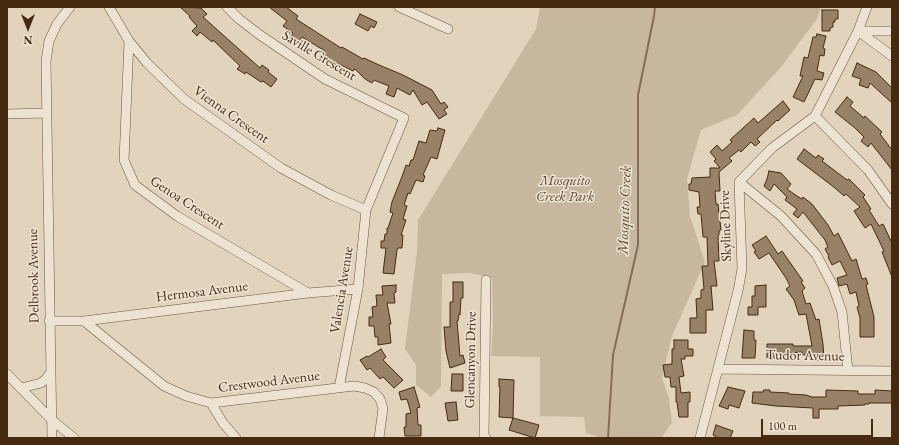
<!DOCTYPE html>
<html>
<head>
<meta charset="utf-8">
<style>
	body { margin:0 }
	#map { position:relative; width:899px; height:445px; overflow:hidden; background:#e2d4bc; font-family:"EB Garamond",serif }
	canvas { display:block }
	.frame { position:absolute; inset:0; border:8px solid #462a10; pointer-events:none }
	.north { position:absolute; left:8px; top:8px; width:40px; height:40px; -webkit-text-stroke:3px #ece3d3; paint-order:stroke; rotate:180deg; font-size:11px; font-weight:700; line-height:16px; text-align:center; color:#462a10 }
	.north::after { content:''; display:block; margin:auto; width:14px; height:18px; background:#462a10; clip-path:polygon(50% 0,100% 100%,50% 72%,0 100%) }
	.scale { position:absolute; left:761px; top:419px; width:112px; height:18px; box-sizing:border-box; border:2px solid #462a10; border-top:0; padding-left:5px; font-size:12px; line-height:14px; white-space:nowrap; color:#462a10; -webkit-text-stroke:3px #ece3d3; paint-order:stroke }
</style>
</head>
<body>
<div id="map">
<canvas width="899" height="445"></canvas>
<div class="frame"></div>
<div class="north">N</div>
<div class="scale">100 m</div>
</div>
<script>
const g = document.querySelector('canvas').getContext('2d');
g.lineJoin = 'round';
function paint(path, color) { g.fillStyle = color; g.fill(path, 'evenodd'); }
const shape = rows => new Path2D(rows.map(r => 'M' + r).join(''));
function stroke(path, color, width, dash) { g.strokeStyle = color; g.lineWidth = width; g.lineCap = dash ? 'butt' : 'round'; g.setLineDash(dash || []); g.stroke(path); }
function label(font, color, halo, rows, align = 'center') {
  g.font = font + ' "EB Garamond",serif'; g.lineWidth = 3; g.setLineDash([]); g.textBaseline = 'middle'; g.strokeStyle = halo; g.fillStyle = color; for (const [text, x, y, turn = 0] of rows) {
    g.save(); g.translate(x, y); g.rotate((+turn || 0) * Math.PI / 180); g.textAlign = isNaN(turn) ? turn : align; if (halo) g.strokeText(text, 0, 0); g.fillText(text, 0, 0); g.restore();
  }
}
const green = shape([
	[540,7,821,7,817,19,781,67,737,115,701,130,687,179,690,216,705,262,672,336,662,378,669,398,672,423,661,438,601,438,586,433,584,417,540,416,540,357,491,356,493,325,492,278,470,273,442,274,441,386,431,397,416,385,416,365,405,349,417,251,418,220,536,29]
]);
const stream = shape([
	[608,438,613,355,638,245,638,95,654,16,655,7]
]);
const building = shape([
	[180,7,201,8,207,14,203,17,260,68,262,65,269,70,268,72,277,79,271,87,263,81,261,82,246,72,245,74,237,69,240,66,213,40,212,42,200,32,197,36,192,31,197,26,189,17,190,16,180,7],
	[269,7,286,7,298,16,296,19,341,48,342,47,363,59,364,58,379,65,403,75,432,90,441,104,444,102,448,107,444,110,447,114,439,119,427,102,422,105,413,90,410,95,397,88,394,97,386,94,389,86,374,80,372,83,365,79,355,69,353,71,339,64,338,66,329,61,327,63,320,59,325,51,302,37,298,43,290,37,293,33,283,26,287,21,269,7],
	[822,10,838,10,838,19,835,19,835,22,833,22,833,27,830,28,830,31,822,31,822,10],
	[360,14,377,22,374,28,371,26,368,31,355,24,360,14],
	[817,34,826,36,823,48,825,49,824,56,820,55,817,71,824,73,822,80,815,79,804,102,793,97,803,76,800,76,804,57,808,58,813,37,816,37,817,34],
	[857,63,876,72,892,88,892,103,870,83,868,88,859,85,861,79,852,76,857,63],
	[847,97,853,102,850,106,864,118,865,116,882,132,880,134,892,150,892,170,871,143,868,147,861,141,864,137,855,128,835,112,847,97],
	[783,101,790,110,778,121,777,120,757,139,760,142,755,146,751,142,741,152,739,150,729,158,732,161,719,172,720,191,715,191,716,204,718,204,721,230,719,231,719,235,718,236,719,261,714,261,717,286,711,286,713,310,706,310,706,333,690,333,690,318,697,318,696,299,701,298,701,290,704,289,702,266,708,266,707,237,703,237,701,214,698,214,697,207,700,207,699,192,689,190,689,184,691,184,692,178,710,177,710,168,720,168,714,161,716,159,710,152,717,145,722,151,732,142,730,140,754,118,758,123,783,101],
	[438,128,445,130,437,159,431,157,423,175,425,176,423,182,416,180,410,194,408,193,404,205,407,206,403,219,406,220,401,235,403,235,402,248,398,248,397,250,394,274,383,273,386,248,381,248,381,241,384,241,385,234,387,234,387,228,388,228,393,213,390,212,392,202,403,174,406,165,409,166,411,160,413,160,419,141,426,143,430,130,437,131,438,128],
	[804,149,816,158,818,155,824,159,822,161,847,180,849,179,865,195,863,197,871,209,869,210,879,226,883,224,892,243,892,277,882,252,884,251,871,224,865,228,854,211,860,207,846,194,844,196,835,188,797,159,804,149],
	[769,171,781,173,791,184,787,189,797,196,802,199,803,197,812,204,828,225,834,236,838,233,852,261,856,259,862,279,866,278,868,284,866,285,874,317,874,337,860,337,860,318,857,307,859,306,856,292,850,294,847,284,839,286,837,278,847,275,840,261,832,265,828,257,829,256,825,249,828,247,825,240,803,212,798,218,793,214,797,209,785,200,787,197,774,184,770,191,764,186,767,179,769,171],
	[766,236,778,254,782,251,803,281,801,282,805,288,802,291,806,304,810,303,816,320,819,319,823,344,824,360,814,360,814,354,802,355,802,352,789,353,789,356,781,356,781,358,767,358,767,344,793,344,793,346,812,346,806,314,799,315,794,300,786,289,790,286,786,278,769,253,759,259,754,252,756,251,752,245,766,236],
	[453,282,463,282,463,298,461,298,460,315,459,314,458,321,457,321,460,356,463,355,465,363,450,368,446,351,444,327,450,327,450,302,453,302,453,282],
	[396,285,396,292,394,293,395,303,387,303,391,324,389,324,391,343,378,345,378,337,375,337,374,326,369,326,369,317,373,317,372,307,377,306,376,295,383,295,382,286,396,285],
	[766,285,766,307,758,307,758,315,748,315,748,307,752,307,752,296,755,296,755,286,766,285],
	[744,330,754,331,754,340,756,340,755,358,742,358,744,330],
	[674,340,688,340,688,349,693,349,693,356,685,356,685,359,681,359,684,376,679,377,681,393,690,392,690,402,688,402,688,417,679,417,677,402,676,402,676,387,671,387,670,377,665,377,663,365,672,364,672,349,674,349,674,340],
	[381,349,386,357,383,360,403,380,394,388,383,377,380,379,370,368,367,370,360,360,367,356,368,357,381,349],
	[452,374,463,374,463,391,451,391,452,374],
	[499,379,514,380,513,418,499,417,500,387,499,387,499,379],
	[414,387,420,407,417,408,418,425,421,425,421,436,405,436,404,427,406,427,406,414,411,413,407,399,401,400,399,392,414,387],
	[728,387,745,391,739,408,729,405,728,409,719,406,728,387],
	[764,390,770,390,770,392,789,393,789,394,806,395,812,397,826,397,826,390,858,391,858,394,875,394,875,390,892,391,892,403,869,403,869,404,865,404,865,405,838,406,838,409,819,409,819,418,813,418,813,408,776,406,752,403,753,392,763,392,764,390],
	[456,402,458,420,448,421,445,403,456,402],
	[513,418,539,425,535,438,509,430,513,418],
	[716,425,733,431,730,438,717,438,717,437,713,435,716,425]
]);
const minor = shape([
	[109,7,129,41,147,63,184,99,281,168,331,195,366,210],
	[227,7,239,19,260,35,325,79,404,118,366,210,358,289,339,388],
	[399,7,448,29],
	[858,31,892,56],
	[858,31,892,31],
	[129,41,124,160,135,185,177,216,308,293],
	[7,114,46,113],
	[815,116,868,170,892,204],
	[739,182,781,216,816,254,833,286,842,312,848,371],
	[49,321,84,321,308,293,358,289],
	[84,321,164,386,186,396,211,403,354,386,365,388,374,392,380,399,383,408,379,438],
	[718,369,892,371],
	[7,374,52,420,74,438],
	[21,388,41,383,46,379,50,373],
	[211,403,223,423,236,438],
	[52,438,46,61,49,41,57,24,70,7],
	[486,438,484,438,486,280],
	[700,438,738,291,742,269,739,182,772,148,815,116,858,31,867,7]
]);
const streetNames = [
	["Saville Crescent",319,56,31],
	["Vienna Crescent",231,115,35],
	["Genoa Crescent",187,203,33],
	["Skyline Drive",726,226,-92],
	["Delbrook Avenue",34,276,-91],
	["Valencia Avenue",342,290,-81],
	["Hermosa Avenue",202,292,-7],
	["Tudor Avenue",805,356,1],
	["Glencanyon Drive",471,360,-89],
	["Crestwood Avenue",269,382,-7]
];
const parkNames = [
	["Mosquito",565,181],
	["Creek Park",565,197]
];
const waterNames = [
	["Mosquito Creek",625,210,-88]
];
paint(green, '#c7b79f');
stroke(stream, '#846d54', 2);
paint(building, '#978269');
stroke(building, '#462a10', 1);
stroke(minor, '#6d543b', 10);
stroke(minor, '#ece3d3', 9);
label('14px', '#462a10', '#ece3d3', streetNames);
label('italic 14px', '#60462d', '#ece3d3', parkNames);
label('italic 15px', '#60462c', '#ece3d3', waterNames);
</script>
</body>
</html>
